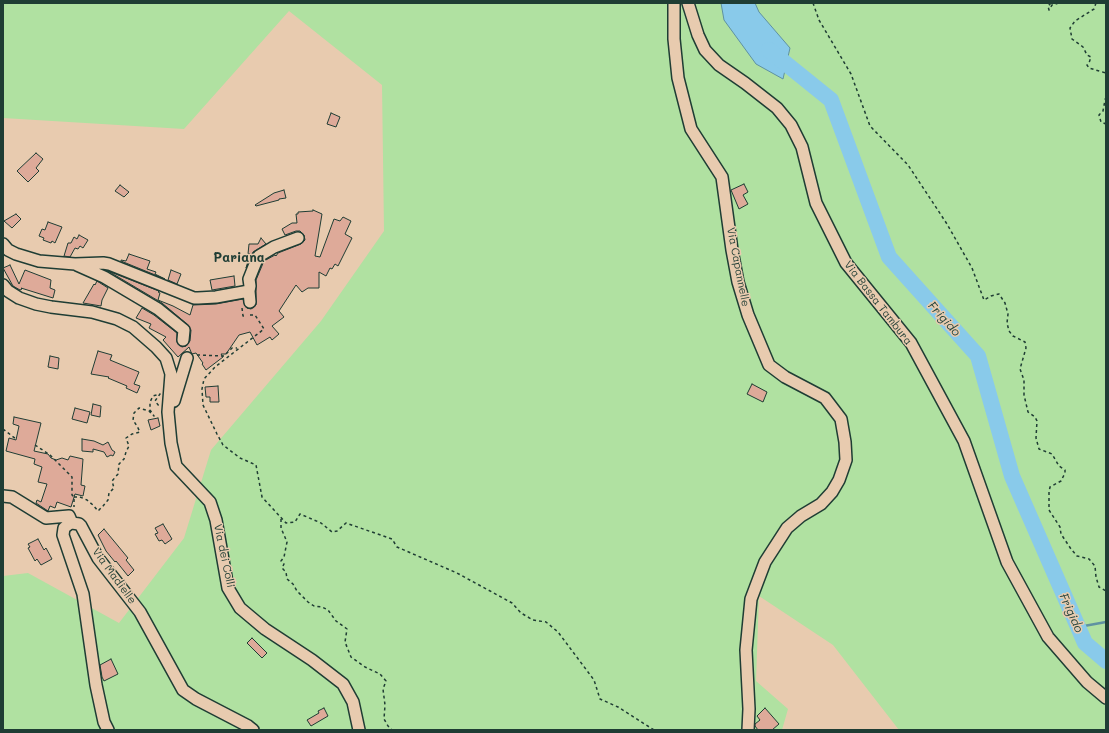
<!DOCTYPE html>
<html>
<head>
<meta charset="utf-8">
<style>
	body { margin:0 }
	#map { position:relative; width:1109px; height:733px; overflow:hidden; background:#e8cbaf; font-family:Mali,sans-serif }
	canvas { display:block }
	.frame { position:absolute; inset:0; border:4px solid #1f3d34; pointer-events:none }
</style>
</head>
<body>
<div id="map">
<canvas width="1109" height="733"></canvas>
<div class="frame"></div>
</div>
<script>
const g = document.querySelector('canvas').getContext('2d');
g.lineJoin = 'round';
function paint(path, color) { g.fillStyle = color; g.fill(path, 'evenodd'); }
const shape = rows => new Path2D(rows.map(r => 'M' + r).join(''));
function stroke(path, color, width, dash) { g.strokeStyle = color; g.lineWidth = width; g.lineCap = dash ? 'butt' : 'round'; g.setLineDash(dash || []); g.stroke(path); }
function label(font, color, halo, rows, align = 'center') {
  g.font = font + ' Mali,sans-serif'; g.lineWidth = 3; g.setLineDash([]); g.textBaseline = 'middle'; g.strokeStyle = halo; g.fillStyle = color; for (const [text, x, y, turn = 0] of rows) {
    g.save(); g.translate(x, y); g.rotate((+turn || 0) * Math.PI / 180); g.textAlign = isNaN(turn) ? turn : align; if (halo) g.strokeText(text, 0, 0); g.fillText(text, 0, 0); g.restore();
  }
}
const green = shape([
	[3,3,1106,3,1106,730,899,730,833,645,759,596,756,681,788,709,782,730,3,730,3,576,28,573,119,623,184,538,211,450,321,321,384,231,382,85,289,11,184,129,3,118]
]);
const water = shape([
	[721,3,755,3,759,12,790,48,783,79,756,64,724,20,721,3]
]);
const stream = shape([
	[1079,629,1084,626,1106,622]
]);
const river = shape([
	[769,50,831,100,889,257,978,356,1012,476,1085,643,1106,661]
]);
const building = shape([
	[331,113,340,117,336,127,327,124,331,113],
	[36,153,43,159,36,168,39,171,28,182,17,171,36,153],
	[744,184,748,192,743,195,748,204,739,209,731,190,744,184],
	[120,185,129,192,124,197,115,191,120,185],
	[284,190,286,198,279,199,279,200,256,206,255,205,274,193,284,190],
	[313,210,322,214,315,256,320,257,334,219,340,221,343,217,351,221,345,234,352,238,338,266,335,264,332,269,330,268,326,276,319,272,319,288,308,288,302,292,296,285,279,311,284,317,272,326,279,334,272,340,270,337,257,345,250,332,239,335,226,354,221,354,223,357,206,370,202,364,203,363,196,353,192,354,191,352,189,347,178,357,163,340,166,337,149,328,151,324,136,318,142,308,154,315,177,333,177,342,179,345,182,347,186,346,190,341,191,330,188,325,162,303,108,271,159,291,158,292,160,293,158,300,173,306,190,315,193,305,216,304,243,299,245,306,247,308,251,309,254,307,256,305,256,280,264,261,275,255,276,256,278,253,301,244,305,240,304,235,300,231,296,231,285,235,282,229,292,223,297,223,296,214,298,214,298,212,313,211,313,210],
	[16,214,21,219,12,228,4,221,16,214],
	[48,222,62,227,55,243,52,241,51,243,43,240,44,238,39,236,42,229,45,230,48,222],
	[79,235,88,240,83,248,80,246,78,249,75,248,70,257,64,256,68,243,71,243,74,237,77,239,79,235],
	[261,238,266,244,253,252,246,268,250,254,248,254,249,244,258,244,261,238],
	[129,254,150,261,147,269,156,272,155,274,165,279,121,261,121,260,126,261,129,254],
	[10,265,19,284,25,270,51,280,50,288,55,290,53,298,21,288,22,289,20,290,13,286,3,268,10,265],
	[171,270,181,274,177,284,168,280,171,270],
	[234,276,235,286,212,290,210,280,234,276],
	[97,281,108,288,102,300,101,306,83,303,94,284,95,285,97,281],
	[98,351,112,355,110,360,139,372,134,384,140,386,137,393,126,388,127,386,108,378,109,377,91,374,98,351],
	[50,356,59,358,58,369,48,367,50,356],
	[752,384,767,392,763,402,747,394,752,384],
	[218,386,219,402,210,402,210,397,206,397,205,387,218,386],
	[93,404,101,406,100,417,91,415,93,404],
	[75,408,90,412,87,423,72,419,75,408],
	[14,417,41,423,34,451,48,454,51,458,56,460,62,458,68,460,70,456,83,459,81,485,85,486,83,496,75,494,71,507,57,502,55,508,50,506,48,511,36,503,37,500,41,502,47,484,38,482,42,467,34,464,35,459,6,451,9,438,16,440,19,426,13,424,14,417],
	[158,418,160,426,151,430,148,420,158,418],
	[82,439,94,441,103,445,108,442,112,450,115,452,113,456,111,455,107,457,104,452,93,449,93,452,82,451,82,439],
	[163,524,172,539,165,544,162,540,159,541,155,534,158,533,155,528,163,524],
	[104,529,128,558,126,560,134,570,128,576,116,561,115,562,106,551,98,535,104,529],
	[38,539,44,550,46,548,52,559,41,565,37,559,35,561,28,548,30,547,28,544,38,539],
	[252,638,267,653,262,658,247,643,252,638],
	[111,659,118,674,104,681,102,677,100,665,111,659],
	[324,708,328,716,311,726,307,720,319,713,318,711,324,708],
	[765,708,779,724,772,730,758,730,755,726,755,724,760,720,757,716,765,708]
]);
const path = shape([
	[813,3,819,20,851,74,870,126,908,165,947,224,972,268,984,300,991,296,999,294,1005,303,1008,314,1007,323,1009,331,1013,336,1025,342,1026,348,1020,369,1024,380,1024,395,1028,412,1035,417,1037,421,1036,438,1039,449,1052,454,1059,466,1065,470,1065,473,1061,481,1050,487,1049,492,1049,510,1060,527,1061,534,1071,549,1077,556,1089,559,1095,566,1096,577,1099,587,1106,591],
	[1051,3,1048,6,1049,10,1052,5,1059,3],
	[1071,3,1077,3],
	[1096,3,1094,9,1075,21,1070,28,1072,39,1083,47,1087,55,1091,57,1089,63,1087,65,1089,68,1106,73],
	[1106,97,1105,100,1103,111,1099,115,1101,122,1106,124],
	[242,308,243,316,245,316],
	[250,315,255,315,264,329,215,367,204,379,202,389,203,405,217,434,223,445,240,458,256,465,262,497,286,523,295,522,300,514,321,523,332,532,337,531,346,523,392,539,397,547,457,573,512,603,521,613,533,620,546,622,558,632,594,680,600,699,618,707,654,730],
	[197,355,224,356,232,348,237,348],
	[3,429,16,439],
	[35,445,50,455,72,477,72,495,74,497,74,507],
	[74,497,80,497,87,500,93,505,98,511,103,506,108,500,109,493,114,488,112,481,118,474,119,464,124,459,126,452,129,446,126,438,132,434,140,432,137,426,133,420,134,413,139,408,149,411,154,416,150,410,150,402,153,396,160,394,155,401,159,406],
	[281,519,281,528,287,542,284,557,281,561,284,564,282,568,286,572,287,579,293,584,297,591,308,602,314,606,322,607,328,610,336,621,347,629,345,642,351,657,365,667,380,674,386,681,383,689,385,705,384,719,388,726,392,730]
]);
const minor = shape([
	[674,3,674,39,678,78,691,129,722,177,732,250,738,282,748,315,769,365,785,377,825,398,841,419,845,442,846,460,839,480,832,492,821,504,801,516,787,528,765,562,751,599,746,650,749,709,748,730],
	[688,3,698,35,705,50,719,65,745,83,777,108,791,125,802,147,816,203,846,263,911,343,964,441,1007,562,1048,637,1087,682,1106,698],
	[3,244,8,250,16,254,39,261,75,264,103,263,109,264,194,298,198,298,216,297,249,291,250,286,249,279,257,259,259,256,274,247,298,238],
	[77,265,104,277,158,309,184,330,183,340],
	[3,285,8,291,19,298,36,304,51,307,92,312,117,319,133,327,156,347,166,358,171,374,168,412,171,443,176,466,210,502,216,520,228,588,240,608,265,629,312,660,343,684,353,702,359,730],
	[249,291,250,302],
	[174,401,187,358],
	[3,496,12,497,46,518,69,516,72,523],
	[108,730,104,722,96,685,83,594,63,535,64,528,69,524,72,523,79,524,81,526,98,558,140,612,183,690,196,699,248,726,253,730]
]);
const streetNames = [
	["Via Capannelle",738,267,79],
	["Via Bassa Tambura",878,303,52],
	["Via dei Colli",224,556,78],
	["Via Madielle",114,576,54]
];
const waterNames = [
	["Frigido",944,319,48],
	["Frigido",1071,613,66]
];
const quarterNames = [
	["Pariana",239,258]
];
paint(green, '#b0e1a1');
paint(water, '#89caea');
stroke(water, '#5f92a1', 1);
stroke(stream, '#5f92a1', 2.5);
stroke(river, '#89caea', 16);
paint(building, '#deaa99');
stroke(building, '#1f3d34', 1);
stroke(minor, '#1f3d34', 14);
stroke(path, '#1f3d34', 1.5, [3, 3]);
stroke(minor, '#e8cbaf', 11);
label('11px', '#1f3d34', '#e8cbaf', streetNames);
label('italic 12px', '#24443d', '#e8cbaf', waterNames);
label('bold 13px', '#1f3d34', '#e8cbaf', quarterNames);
</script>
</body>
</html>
